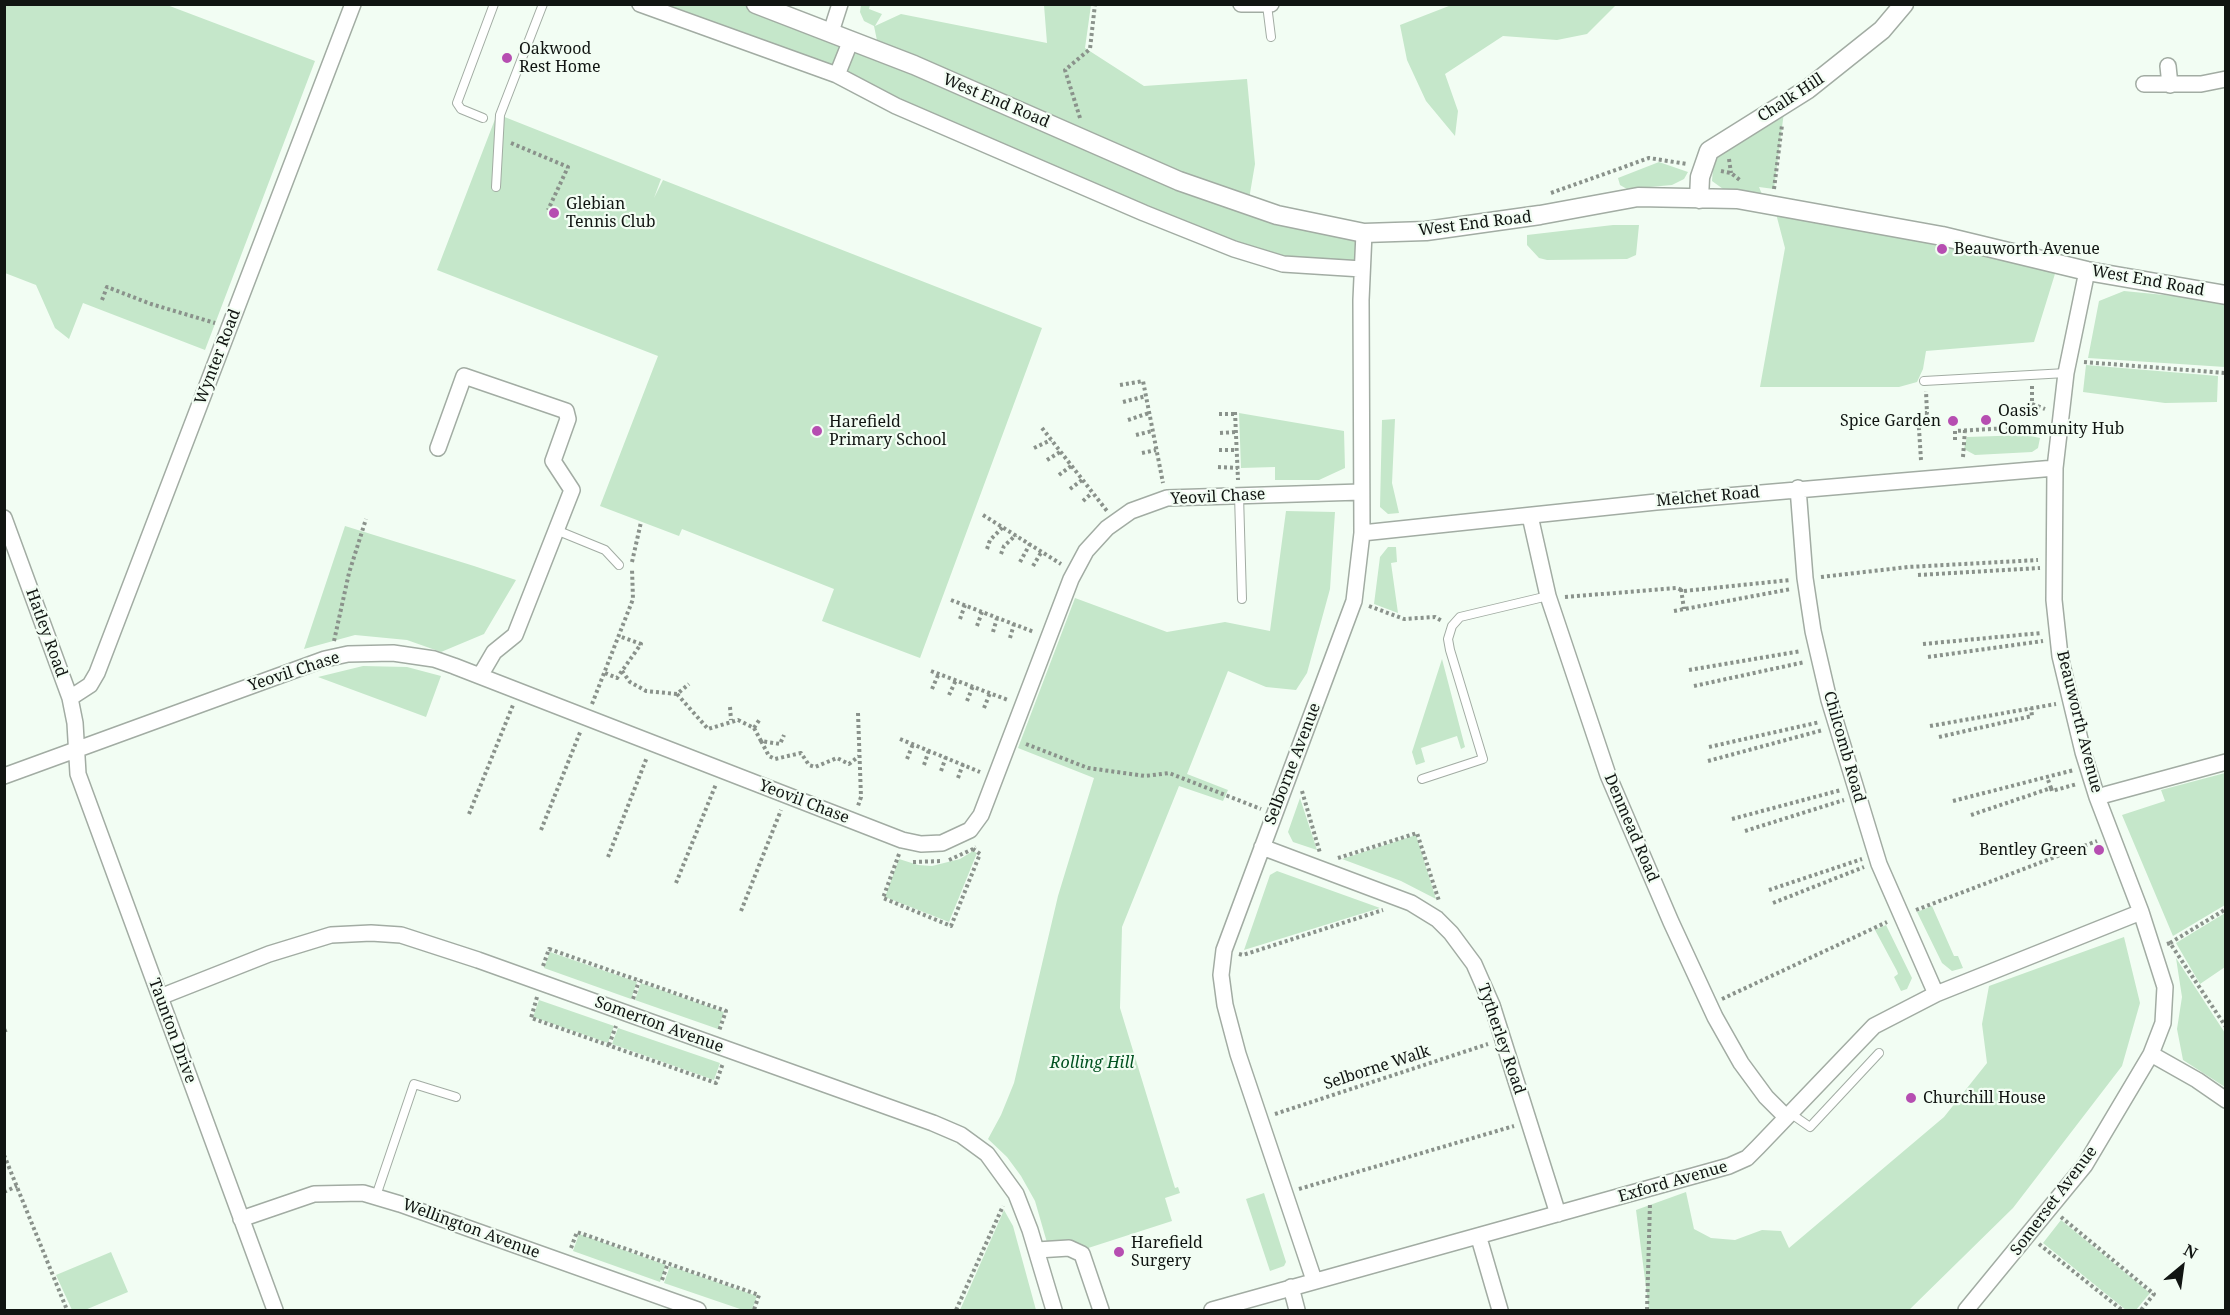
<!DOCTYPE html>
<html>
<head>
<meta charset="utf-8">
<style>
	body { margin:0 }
	#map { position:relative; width:2230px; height:1315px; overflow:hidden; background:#f2fdf3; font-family:"Noto Serif",serif }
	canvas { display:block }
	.frame { position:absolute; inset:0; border:6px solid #111512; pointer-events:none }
	.north { position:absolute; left:2152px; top:1237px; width:60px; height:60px; -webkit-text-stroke:4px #f2fdf3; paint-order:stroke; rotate:29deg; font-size:16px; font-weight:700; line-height:24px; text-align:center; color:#111512 }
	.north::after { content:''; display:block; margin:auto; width:21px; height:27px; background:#111512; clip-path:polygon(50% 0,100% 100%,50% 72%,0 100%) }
</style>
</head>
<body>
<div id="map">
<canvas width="2230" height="1315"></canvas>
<div class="frame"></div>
<div class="north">N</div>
</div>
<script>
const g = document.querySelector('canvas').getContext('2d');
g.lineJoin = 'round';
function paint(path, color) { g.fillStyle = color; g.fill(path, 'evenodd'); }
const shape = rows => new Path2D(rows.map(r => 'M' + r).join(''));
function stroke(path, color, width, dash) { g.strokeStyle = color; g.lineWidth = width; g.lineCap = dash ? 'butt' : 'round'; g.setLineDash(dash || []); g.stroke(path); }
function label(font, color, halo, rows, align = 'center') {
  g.font = font + ' "Noto Serif",serif'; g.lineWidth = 4.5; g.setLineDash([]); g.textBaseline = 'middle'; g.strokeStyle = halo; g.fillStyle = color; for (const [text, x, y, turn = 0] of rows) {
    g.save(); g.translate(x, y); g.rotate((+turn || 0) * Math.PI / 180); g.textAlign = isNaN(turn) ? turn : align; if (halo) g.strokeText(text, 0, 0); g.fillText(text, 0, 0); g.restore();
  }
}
const green = shape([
	[5,4,167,5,315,61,205,350,83,303,69,339,55,328,36,285,5,273],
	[1454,4,1616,4,1616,5,1587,34,1557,40,1503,36,1445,74,1458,111,1455,136,1426,101,1407,60,1400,25],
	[640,5,756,5,879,50,874,26,864,21,860,12,861,5,870,5,869,9,882,14,875,26,901,14,1047,43,1044,5,1091,5,1085,48,1144,86,1247,79,1255,164,1248,205,1364,233,1362,269,1283,264],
	[1784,112,1774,189,1759,187,1766,204,1737,199,1712,181,1714,156],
	[497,114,661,179,654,198,663,180,1042,328,920,658,822,621,834,589,682,529,679,536,600,506,658,356,437,270],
	[1659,162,1688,172,1684,179,1672,185,1627,189,1620,185,1618,178],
	[1774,206,2058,264,2034,342,1926,351,1923,369,1917,382,1899,387,1760,387,1785,248],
	[1613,225,1639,225,1636,255,1627,259,1547,260,1539,258,1527,245,1527,235],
	[2124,291,2225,301,2225,367,2088,358,2099,301],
	[2086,365,2218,376,2217,402,2165,403,2083,392],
	[1239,413,1344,431,1345,468,1319,480,1275,480,1275,467,1241,468],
	[1395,419,1392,483,1399,513,1388,514,1380,507,1382,420],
	[2027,435,2040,438,2038,448,2032,452,1975,455,1964,449,1967,437],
	[1286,511,1335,512,1330,589,1307,673,1296,690,1266,687,1228,671,1187,774,1228,790,1223,801,1179,786,1122,927,1120,1008,1175,1188,1178,1187,1180,1193,1165,1198,1172,1221,1082,1250,1048,1246,1035,1201,1021,1176,1007,1157,988,1139,1001,1115,1014,1083,1058,896,1094,778,1018,748,1075,598,1167,632,1225,622,1270,631],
	[345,526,474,566,516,580,484,634,441,652,407,640,355,635,304,649],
	[1388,547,1396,547,1397,562,1391,563,1398,613,1374,604,1380,557],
	[1442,659,1465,747,1461,749,1457,736,1421,748,1425,762,1416,765,1412,752],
	[363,666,407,667,441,676,426,717,318,677],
	[2225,773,2225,905,2173,936,2122,815,2165,801,2161,790],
	[1300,798,1317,850,1293,842,1288,832],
	[1416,835,1436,899,1401,881,1342,859],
	[973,851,977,853,949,922,885,897,899,859,918,865,932,866,960,859],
	[1277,871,1380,908,1244,950,1270,875],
	[1932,906,1954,956,1958,956,1963,968,1952,971,1942,963,1917,912],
	[2225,913,2225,967,2200,984,2176,943],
	[1886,925,1912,978,1907,989,1901,991,1894,977,1898,974,1897,971,1875,930],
	[2124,937,2140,1003,2122,1066,2013,1208,1909,1310,1649,1310,1636,1210,1686,1192,1694,1229,1711,1238,1735,1240,1762,1230,1781,1231,1789,1248,1944,1117,1987,1063,1982,1024,1989,986],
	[550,952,637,982,631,999,544,968],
	[2176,958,2225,1033,2225,1087,2183,1060,2177,1029,2182,997],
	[641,983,724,1012,718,1029,635,1000],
	[539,1000,614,1026,608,1043,533,1017],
	[618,1028,720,1063,714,1080,612,1044],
	[1264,1193,1286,1262,1284,1266,1270,1271,1246,1199],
	[1004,1210,1013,1226,1036,1310,960,1310],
	[2061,1220,2150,1293,2136,1310,2126,1310,2043,1243],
	[579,1234,666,1265,660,1282,573,1251],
	[111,1252,128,1292,85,1310,72,1310,56,1275],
	[670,1266,757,1296,752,1310,743,1310,664,1283]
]);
const path = shape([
	[1080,118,1065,70,1090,49,1095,4],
	[511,143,568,167,548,210],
	[1729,159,1731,173],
	[1721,171,1731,173,1741,181],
	[1774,189,1782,125],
	[1551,193,1649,158,1687,164],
	[102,300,107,287,151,304,215,323],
	[2084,362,2226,373],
	[1120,385,1143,381,1163,483],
	[2032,386,2032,404,2045,409],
	[1123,402,1146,396],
	[1235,412,1238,480],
	[1219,414,1235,414],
	[1128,420,1149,413],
	[1042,428,1107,511],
	[1220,433,1236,432],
	[1136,435,1152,431],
	[1955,440,1955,431,2044,426],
	[1034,448,1051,440],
	[1219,450,1237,450],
	[1142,453,1156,450],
	[1963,457,1965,430],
	[1047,460,1060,452],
	[1921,460,1918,413,1927,413,1926,391],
	[1218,467,1238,468],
	[1059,475,1071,466],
	[1070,489,1082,480],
	[1083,501,1092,493],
	[983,515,1061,564],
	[987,549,990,540,1003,527],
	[1001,554,1004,546,1016,535],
	[632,562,641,522],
	[1020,562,1030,544],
	[1033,566,1042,551],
	[1918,575,2040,568],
	[1821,577,1908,567,2038,560],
	[1681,589,1684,609],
	[1565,597,1677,588,1684,591,1790,580],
	[951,600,1034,632],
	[1369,606,1404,619,1435,617,1442,621],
	[1674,611,1791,589],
	[960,619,965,605],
	[977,626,982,612],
	[993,632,997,618],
	[1010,638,1014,624],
	[334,641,349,573,366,519],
	[1923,644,2041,633],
	[1928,657,2043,641],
	[1689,670,1801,651],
	[622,671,630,682,646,691,677,694,689,684],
	[931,671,1008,700],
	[605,673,617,678,641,644,619,636],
	[1694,686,1805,662],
	[932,689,939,673],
	[677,694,708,729,738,720,754,728,760,719],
	[949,695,956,680],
	[967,701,973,686],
	[592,704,633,599,632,569],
	[730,707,731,720],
	[984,708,990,693],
	[858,713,861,797,858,806],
	[1930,726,2056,704],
	[754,728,761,741,780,744,784,735],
	[1939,737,2032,716,2031,708],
	[900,739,980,772],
	[761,741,769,756,775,759,801,753,809,765,815,767,837,758,849,764,859,756],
	[1026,744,1088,768,1145,776,1169,773,1261,809],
	[1709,747,1820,722],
	[907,759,913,744],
	[1708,761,1823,730],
	[924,765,929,750],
	[941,771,946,757],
	[958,778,963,764],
	[2051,788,2052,791,2077,784],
	[1302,791,1320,853],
	[1953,801,2074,770],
	[469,814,513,705],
	[1971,815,2051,788,2047,777],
	[1732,819,1841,790],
	[541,830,581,730],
	[1745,831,1844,800],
	[899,854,883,898,951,926,980,854,973,849,976,847],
	[608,857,647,757],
	[1338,858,1417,833,1439,901],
	[949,860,973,849],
	[913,862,942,861],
	[676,883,716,784],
	[1769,890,1862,859],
	[1773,903,1864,867],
	[1916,910,2097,841],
	[741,911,781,810],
	[2170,943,2226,909],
	[2167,944,2170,943,2226,1027],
	[1239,954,1243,955,1383,910],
	[543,966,549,949,726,1011,719,1031],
	[537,997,531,1018,716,1083,723,1063],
	[633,999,639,981],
	[1722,999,1887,922],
	[4,1031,8,1029],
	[609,1045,616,1026],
	[1275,1114,1488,1044],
	[4,1155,67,1310],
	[1299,1189,1514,1126],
	[4,1192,17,1186],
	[2061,1217,2154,1294,2141,1310],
	[2039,1244,2122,1310],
	[571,1248,577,1232,759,1295,754,1310],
	[662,1280,668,1263],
	[956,1310,1003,1206],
	[1647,1310,1650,1203]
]);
const service = shape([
	[1267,5,1271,37],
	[483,118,461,109,457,103,494,4],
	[496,187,500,115,543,4],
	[1924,381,2066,373],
	[1239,495,1242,599],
	[556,530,605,550,619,565],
	[1422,779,1483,759,1450,650,1448,639,1452,626,1460,617,1548,596],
	[1790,1113,1810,1127,1879,1053],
	[376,1196,414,1084,456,1097]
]);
const minor = shape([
	[640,4,837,75],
	[1241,4,1271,4],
	[831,32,840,4],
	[851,40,837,75,896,106,1144,213,1234,249,1283,264,1362,269],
	[2168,66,2170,85],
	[2144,84,2201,84,2226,79],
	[438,448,464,376,566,411,568,419,553,461,572,490,515,635,494,652,480,676],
	[1798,488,1805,578,1813,631,1829,700,1879,864,1936,994],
	[1530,516,1548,596,1608,775,1671,922,1715,1017,1741,1063,1766,1097,1786,1117],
	[4,518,70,698,75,723,78,774,275,1310],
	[1362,533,1656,502,2055,468],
	[70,698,90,685,97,673,353,4],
	[4,776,325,659,348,654,393,653,434,659,454,666,902,840,921,844,942,843,970,830,981,815,1071,579,1086,551,1107,528,1131,511,1167,498,1361,492],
	[2097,797,2226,762],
	[1262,847,1411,903,1437,919,1451,933,1474,964,1492,1005,1558,1214],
	[160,997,269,954,331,935,371,933,401,935,478,960,933,1123,961,1135,987,1154,1016,1194,1030,1230,1054,1310],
	[2151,1054,2197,1080,2226,1100],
	[241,1219,314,1194,363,1193,400,1204,698,1310],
	[1479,1238,1500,1310],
	[1037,1250,1069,1248,1082,1254,1101,1310],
	[1314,1280,1238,1054,1225,1005,1221,975,1224,950,1354,601,1362,533,1361,300,1364,233],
	[1291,1287,1297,1310],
	[1212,1310,1729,1166,1747,1158,1758,1147,1874,1026,1936,994,2141,912],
	[1966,1310,2085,1165,2151,1054,2163,1023,2165,987,2141,912,2097,797,2083,752,2060,656,2054,600,2055,468,2066,373,2087,271]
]);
const tertiary = shape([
	[756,4,914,65,1179,181,1277,215,1364,233,1426,231,1540,215,1638,197,1737,199,1942,236,2087,271,2226,295],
	[1699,199,1700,177,1709,151,1808,89,1882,30,1904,4]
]);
const markers = [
	[507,58,6,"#b64eb1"],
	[554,213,6,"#b64eb1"],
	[1942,249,6,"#b64eb1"],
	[1986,420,6,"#b64eb1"],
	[1953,421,6,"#b64eb1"],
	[817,431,6,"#b64eb1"],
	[2099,850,6,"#b64eb1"],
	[1911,1098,6,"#b64eb1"],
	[1119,1252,6,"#b64eb1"]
];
const poiNames = [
	["Oakwood",519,49],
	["Rest Home",519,67],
	["Glebian",566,204],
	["Tennis Club",566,222],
	["Beauworth Avenue",1954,249],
	["Oasis",1998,411],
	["Community Hub",1998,429],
	["Spice Garden",1941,421,"right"],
	["Harefield",829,422],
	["Primary School",829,440],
	["Bentley Green",2087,850,"right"],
	["Churchill House",1923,1098],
	["Harefield",1131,1243],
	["Surgery",1131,1261]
];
const streetNames = [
	["Chalk Hill",1791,98,-33],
	["West End Road",996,101,23],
	["West End Road",1475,224,-7],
	["West End Road",2148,281,10],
	["Wynter Road",218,357,-69],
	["Yeovil Chase",1218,497,-3],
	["Melchet Road",1708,497,-5],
	["Hatley Road",46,633,70],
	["Yeovil Chase",294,672,-18],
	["Beauworth Avenue",2079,722,76],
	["Chilcomb Road",1844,747,74],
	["Selborne Avenue",1293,764,-69],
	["Yeovil Chase",804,802,21],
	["Denmead Road",1631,828,67],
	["Somerton Avenue",659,1025,20],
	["Taunton Drive",172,1031,70],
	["Tytherley Road",1501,1039,71],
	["Selborne Walk",1377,1068,-18],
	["Exford Avenue",1673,1182,-16],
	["Somerset Avenue",2054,1201,-53],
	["Wellington Avenue",471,1229,20]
];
const parkNames = [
	["Rolling Hill",1092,1063]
];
paint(green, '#c5e7ca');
stroke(service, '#a2aca3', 10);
stroke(minor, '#a2aca3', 18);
stroke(tertiary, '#a2aca3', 21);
stroke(path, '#8a928b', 4, [3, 3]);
stroke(service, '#fff', 8);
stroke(minor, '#fff', 15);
stroke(tertiary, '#fff', 18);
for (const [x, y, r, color] of markers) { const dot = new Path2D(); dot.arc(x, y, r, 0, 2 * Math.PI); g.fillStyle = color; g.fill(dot); stroke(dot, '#f2fdf3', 2); }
label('16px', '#111512', '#f2fdf3', poiNames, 'left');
label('16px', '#111512', '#f2fdf3', streetNames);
label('italic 16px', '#005120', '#f2fdf3', parkNames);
</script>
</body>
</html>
